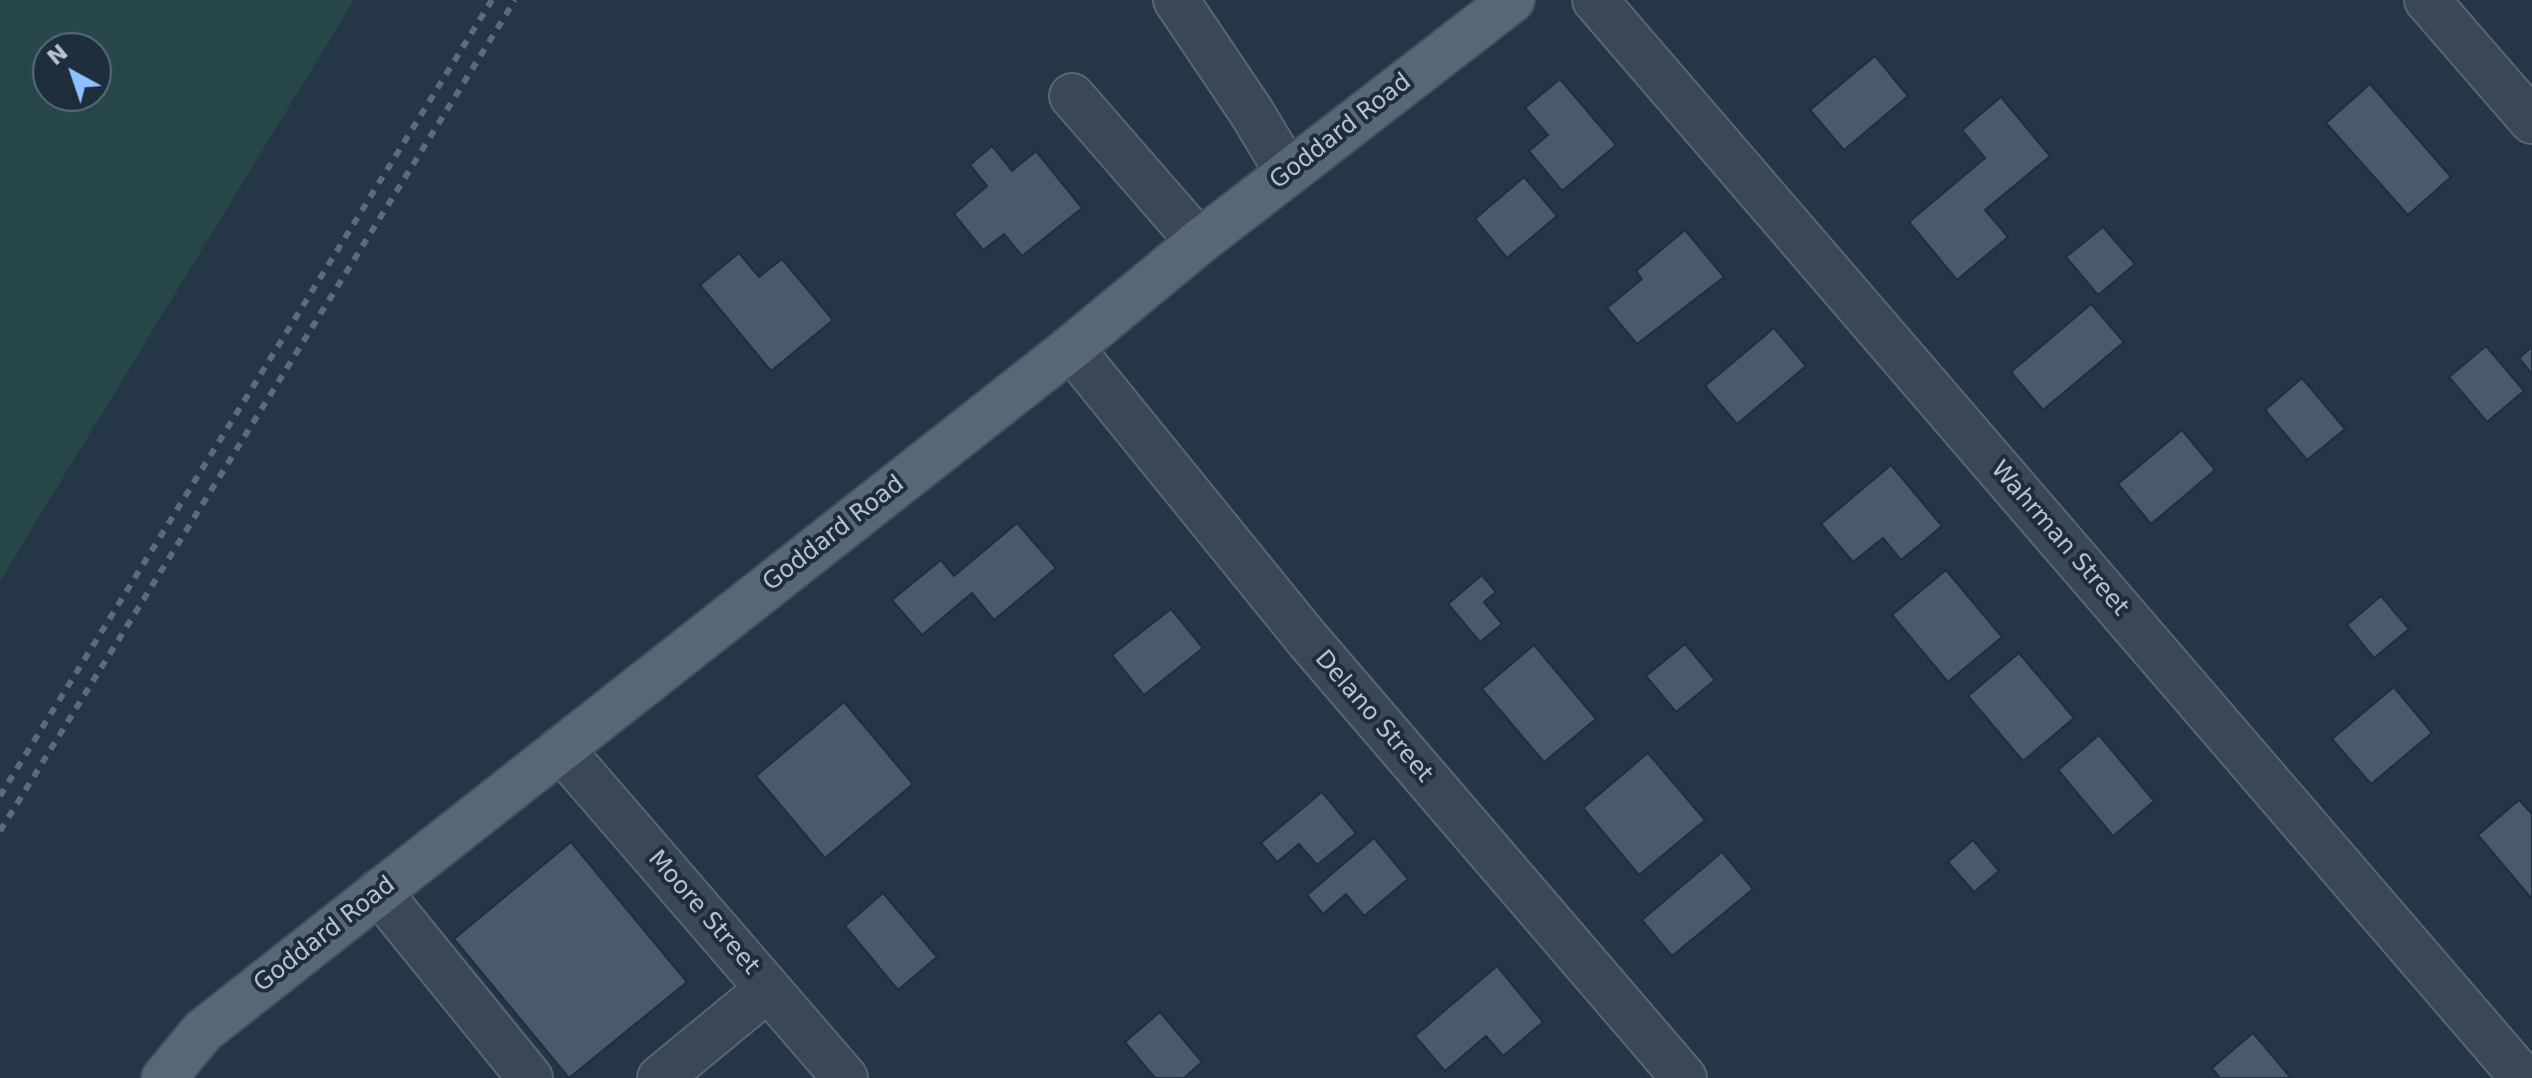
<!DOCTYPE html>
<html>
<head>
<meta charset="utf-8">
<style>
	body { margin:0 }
	#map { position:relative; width:2532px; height:1078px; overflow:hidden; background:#253647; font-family:"DejaVu Sans",sans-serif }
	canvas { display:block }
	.north { position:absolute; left:32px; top:32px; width:80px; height:80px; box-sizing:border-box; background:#1e2d3c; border:2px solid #5c6977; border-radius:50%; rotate:320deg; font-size:22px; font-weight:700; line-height:32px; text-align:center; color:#b8c2cf }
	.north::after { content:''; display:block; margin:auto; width:28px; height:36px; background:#8dc1ff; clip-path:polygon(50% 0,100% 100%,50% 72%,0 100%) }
</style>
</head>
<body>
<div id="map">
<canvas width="2532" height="1078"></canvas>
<div class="north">N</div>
</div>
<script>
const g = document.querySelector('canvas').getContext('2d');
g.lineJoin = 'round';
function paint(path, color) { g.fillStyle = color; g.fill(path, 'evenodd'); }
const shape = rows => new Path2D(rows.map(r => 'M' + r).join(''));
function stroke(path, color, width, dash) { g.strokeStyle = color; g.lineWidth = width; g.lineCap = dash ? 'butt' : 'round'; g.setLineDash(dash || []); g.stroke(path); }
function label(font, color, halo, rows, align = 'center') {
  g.font = font + ' "DejaVu Sans",sans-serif'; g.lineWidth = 8; g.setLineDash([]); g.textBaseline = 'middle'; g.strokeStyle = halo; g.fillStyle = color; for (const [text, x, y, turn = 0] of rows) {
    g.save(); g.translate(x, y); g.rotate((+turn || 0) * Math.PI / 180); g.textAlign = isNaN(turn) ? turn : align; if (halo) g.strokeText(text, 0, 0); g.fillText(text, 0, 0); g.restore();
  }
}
const green = shape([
	[0,0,354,0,0,581],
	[48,48,96,48,96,96,48,96]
]);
const building = shape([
	[1875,56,1908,96,1844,150,1810,110,1875,56],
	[1560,79,1616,145,1562,191,1529,151,1548,135,1525,108,1560,79],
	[2370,84,2451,177,2408,215,2326,123,2370,84],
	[2001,97,2050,156,1985,210,2008,237,1957,280,1909,222,1985,158,1962,130,2001,97],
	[992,146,1012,171,1036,151,1082,208,1022,256,1004,234,983,250,954,214,987,186,970,165,992,146],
	[1524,177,1557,216,1507,258,1475,219,1524,177],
	[2103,227,2135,264,2098,295,2066,257,2103,227],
	[1685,230,1724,277,1637,344,1607,308,1642,279,1636,271,1685,230],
	[739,253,759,277,782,259,833,320,771,371,700,285,739,253],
	[2091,304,2124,342,2043,410,2011,372,2091,304],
	[1774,328,1806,366,1737,424,1705,386,1774,328],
	[2486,346,2524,391,2487,422,2449,377,2486,346],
	[2532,347,2532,374,2519,358,2532,347],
	[2302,378,2345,429,2307,460,2265,410,2302,378],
	[2182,430,2215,470,2151,524,2118,484,2182,430],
	[1891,465,1942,526,1901,560,1883,538,1853,562,1821,524,1891,465],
	[1017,523,1056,568,994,620,972,593,922,635,892,600,941,560,954,576,1017,523],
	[1946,570,2002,637,1948,682,1892,615,1946,570],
	[1482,575,1496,592,1484,602,1502,624,1480,642,1448,604,1482,575],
	[2381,596,2409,629,2374,658,2347,625,2381,596],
	[1171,609,1203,648,1144,695,1112,655,1171,609],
	[1685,644,1715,680,1676,712,1646,676,1685,644],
	[1534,645,1596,719,1544,762,1482,689,1534,645],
	[2019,653,2074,718,2023,761,1968,696,2019,653],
	[2394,687,2432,733,2371,784,2332,739,2394,687],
	[844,702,913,784,825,858,756,776,844,702],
	[2099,735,2154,801,2113,836,2058,770,2099,735],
	[1648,753,1705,820,1639,875,1583,808,1648,753],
	[1322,792,1356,833,1317,865,1299,844,1277,862,1261,843,1322,792],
	[2519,800,2532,814,2532,899,2478,835,2519,800],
	[1374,838,1408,879,1364,916,1346,894,1323,914,1307,895,1374,838],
	[1973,840,1999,871,1974,892,1948,862,1973,840],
	[571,842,687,982,569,1078,454,939,571,842],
	[1722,852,1753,889,1672,956,1642,920,1722,852],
	[883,893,937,957,898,990,845,926,883,893],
	[1497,966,1543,1022,1503,1056,1486,1036,1445,1071,1415,1036,1497,966],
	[1160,1012,1202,1062,1184,1078,1155,1078,1125,1042,1160,1012],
	[2253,1033,2291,1078,2220,1078,2212,1068,2253,1033]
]);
const minor = shape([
	[1176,0,1252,113,1288,173],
	[1595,0,2523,1078],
	[2427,0,2532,121],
	[1072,96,1199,242],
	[1071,348,1308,640,1684,1078],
	[561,749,845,1078],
	[379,892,530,1078],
	[660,1078,768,989]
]);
const major = shape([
	[164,1078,203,1031,1071,348,1199,242,1512,0]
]);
const rail = shape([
	[0,796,492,0],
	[0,831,515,0]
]);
const streetNames = [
	["Goddard Road",1341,132,-38],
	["Goddard Road",834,534,-38],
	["Wahrman Street",2059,539,49],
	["Delano Street",1373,717,49],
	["Moore Street",703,913,49],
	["Goddard Road",325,935,-38]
];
paint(green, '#274648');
paint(building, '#495a6d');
stroke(building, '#202f3e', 2);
stroke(minor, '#586573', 48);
stroke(major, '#43515f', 48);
stroke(minor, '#3a4856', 44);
stroke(major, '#586776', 44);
stroke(rail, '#5c6c7d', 6, [8, 8]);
label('24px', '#b8c2cf', '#1e2d3c', streetNames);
</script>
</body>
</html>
